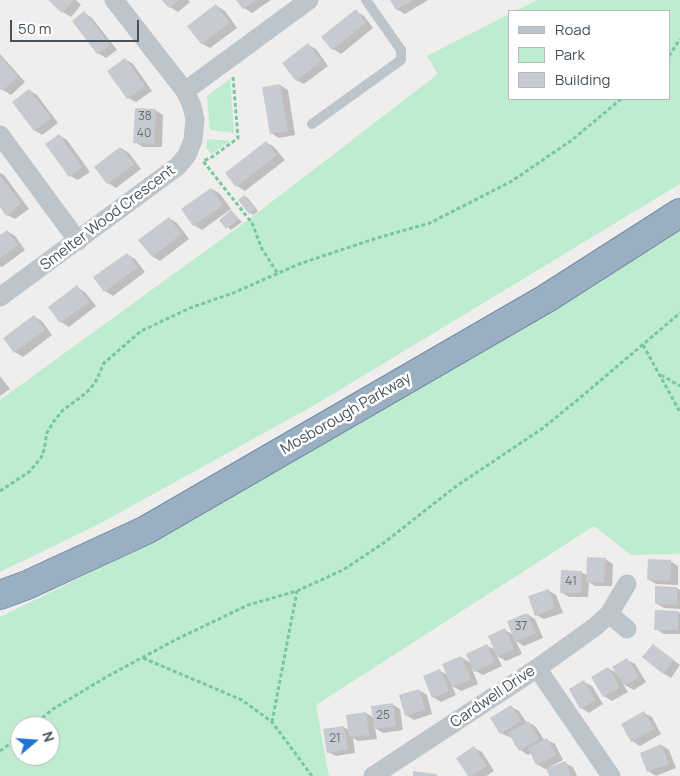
<!DOCTYPE html>
<html>
<head>
<meta charset="utf-8">
<style>
	body { margin:0 }
	#map { position:relative; width:680px; height:776px; overflow:hidden; background:#f0eded; font-family:Manrope,sans-serif }
	canvas { display:block }
	.legend { position:absolute; left:508px; top:10px; width:162px; height:90px; box-sizing:border-box; background:#fff; border:1px solid #b5b9bd; margin:0; padding:6px 9px; list-style:none; font-size:15px; color:#46515a }
	.legend li { display:flex; align-items:center; gap:10px; height:25px }
	.legend b { width:25px; border:1px solid #b5b9bd }
	.north { position:absolute; left:10px; top:716px; width:50px; height:50px; box-sizing:border-box; background:#fff; border:1px solid #b5b9bd; border-radius:50%; rotate:72deg; font-size:14px; font-weight:700; line-height:20px; text-align:center; color:#46515a }
	.north::after { content:''; display:block; margin:auto; width:18px; height:22px; background:#2173d6; clip-path:polygon(50% 0,100% 100%,50% 72%,0 100%) }
	.scale { position:absolute; left:10px; top:20px; width:129px; height:22px; box-sizing:border-box; border:2px solid #46515a; border-top:0; padding-left:6px; font-size:15px; line-height:18px; white-space:nowrap; color:#46515a; -webkit-text-stroke:4px #fff; paint-order:stroke }
</style>
</head>
<body>
<div id="map">
<canvas width="680" height="776"></canvas>
<ul class="legend">
<li><b style="height:6px;background:#bcc5cc"></b>Road</li>
<li><b style="height:14px;background:#bdecce"></b>Park</li>
<li><b style="height:14px;background:#c7cad0"></b>Building</li>
</ul>
<div class="north">N</div>
<div class="scale">50 m</div>
</div>
<script>
const g = document.querySelector('canvas').getContext('2d');
g.lineJoin = 'round';
function paint(path, color) { g.fillStyle = color; g.fill(path, 'evenodd'); }
const shape = rows => new Path2D(rows.map(r => 'M' + r).join(''));
function stroke(path, color, width, dash) { g.strokeStyle = color; g.lineWidth = width; g.lineCap = dash ? 'butt' : 'round'; g.setLineDash(dash || []); g.stroke(path); }
function label(font, color, halo, rows, align = 'center') {
  g.font = font + ' Manrope,sans-serif'; g.lineWidth = 5; g.setLineDash([]); g.textBaseline = 'middle'; g.strokeStyle = halo; g.fillStyle = color; for (const [text, x, y, turn = 0] of rows) {
    g.save(); g.translate(x, y); g.rotate((+turn || 0) * Math.PI / 180); g.textAlign = isNaN(turn) ? turn : align; if (halo) g.strokeText(text, 0, 0); g.fillText(text, 0, 0); g.restore();
  }
}
const green = shape([
	[537,0,680,0,680,184,318,403,101,523,0,572,0,400,252,217,438,74,427,56,509,14,509,99,669,99,669,11,515,11],
	[230,79,234,133,210,130,207,96],
	[207,139,230,141,212,154,206,148],
	[680,227,680,554,631,555,594,526,316,705,329,776,0,776,0,617,167,535,389,406,566,299],
	[20,726,50,726,50,756,20,756]
]);
const shadow = shape([
	[50,0,76,0,81,5,71,17,63,12],
	[164,0,188,0,190,2,178,12,170,7],
	[238,0,271,0,252,13,244,8],
	[391,0,428,0,405,14,396,9],
	[217,6,225,11,237,28,210,48,201,43],
	[356,11,364,16,373,28,341,54,333,49],
	[84,13,92,18,117,50,106,58,98,53,74,21],
	[308,45,316,49,328,66,304,84,296,80],
	[0,54,25,82,11,95,0,88],
	[125,59,133,64,152,91,136,102,128,98],
	[280,85,288,90,295,135,279,138,271,133],
	[29,90,37,95,58,123,42,135,34,130],
	[155,110,163,115,162,147,143,147,135,142],
	[59,135,67,140,90,172,78,180,70,176],
	[266,142,274,147,285,160,245,191,237,186],
	[121,148,129,153,141,169,116,188,108,183,96,167],
	[0,173,4,175,29,209,15,219,7,215,0,205],
	[212,189,220,194,231,209,202,230,194,225],
	[245,196,248,198,258,211,253,215,250,213],
	[231,212,242,222,231,230,220,220],
	[169,218,177,223,189,239,160,261,152,256],
	[7,231,15,236,25,250,2,267,0,266,0,236],
	[127,254,135,259,145,272,113,296,105,291],
	[77,287,85,292,96,306,69,327,61,322],
	[34,317,42,321,52,335,23,357,15,352],
	[0,376,10,389,0,396],
	[605,559,613,564,612,586,595,586,589,582,588,597,569,597,561,592,581,572,588,576],
	[670,561,678,566,678,585,656,584,648,579],
	[656,587,677,588,680,590,680,609,664,608,656,603],
	[548,590,556,595,563,613,544,619,536,615],
	[678,612,680,613,680,634,664,634,656,629],
	[527,614,535,619,543,638,524,646,516,641,522,654,506,661,497,656,502,666,483,675,472,669,478,684,461,691,452,686,456,695,441,702,433,697,440,671,448,675,461,657,472,664,486,645,495,650,505,630,514,635],
	[653,645,680,665,671,678,663,673],
	[627,660,635,664,646,682,634,690,623,684,628,692,612,701,604,696,608,668,618,674],
	[584,682,592,686,603,704,589,713,581,708],
	[419,690,427,695,432,714,414,720,406,715],
	[392,704,400,709,403,730,383,733,375,728,377,739,358,741,353,738,355,753,336,756,328,752,343,727,349,730,366,713,374,718],
	[511,707,519,711,527,723,528,722,536,727,545,741,547,740,555,744,563,760,549,767,550,768,565,763,573,767,577,776,550,776,547,768,545,769,537,764,532,753,528,755,520,750,511,736,509,737,501,733],
	[644,713,652,717,661,734,640,746,632,741],
	[661,745,669,750,676,768,656,776,648,771],
	[474,748,482,752,494,771,486,776,469,776]
]);
const building = shape([
	[48,0,74,0,62,13],
	[162,0,179,0,169,8],
	[236,0,256,0,243,9],
	[390,0,413,0,396,10],
	[216,4,230,23,201,44,187,26],
	[356,9,366,23,332,50,321,37],
	[84,11,110,45,97,54,72,21],
	[308,43,321,61,296,81,282,63],
	[0,56,18,77,2,91,0,89],
	[125,58,145,86,127,99,107,71],
	[280,84,288,131,270,134,262,87],
	[29,89,51,118,34,131,12,102],
	[135,108,156,109,154,144,133,143],
	[59,134,82,167,69,177,45,144],
	[266,141,277,155,236,187,225,173],
	[120,147,134,164,107,184,94,167],
	[0,175,21,204,6,216,0,207],
	[211,188,223,205,193,226,181,209],
	[244,195,255,209,249,214,238,200],
	[231,210,239,219,226,229,219,220],
	[169,217,181,234,152,257,138,240],
	[7,230,18,245,0,258,0,235],
	[127,253,138,267,104,292,93,277],
	[77,285,89,302,60,323,48,307],
	[34,315,45,330,14,353,3,338],
	[587,557,606,558,604,583,586,582],
	[648,559,671,560,670,581,647,580],
	[561,570,582,571,581,593,560,593],
	[655,586,677,587,677,605,655,604],
	[549,589,555,608,535,616,528,596],
	[655,610,678,611,678,630,654,630],
	[527,613,536,633,515,642,507,621],
	[505,628,514,649,497,657,488,636],
	[487,644,495,662,474,672,466,654],
	[653,644,674,660,663,674,642,657],
	[461,656,471,679,452,687,442,664],
	[627,658,639,677,625,686,612,667],
	[608,667,620,687,603,697,591,677],
	[440,669,449,691,432,698,423,676],
	[584,680,595,700,580,709,569,689],
	[419,689,425,710,405,716,399,695],
	[393,703,396,726,374,729,371,706],
	[511,705,521,721,500,734,490,718],
	[644,711,654,729,631,742,621,724],
	[366,712,369,735,349,737,346,715],
	[528,721,539,739,519,751,508,733],
	[344,726,348,749,327,753,323,729],
	[547,738,556,755,536,765,528,748],
	[661,744,669,764,647,772,640,753],
	[474,746,487,766,471,776,468,776,456,758],
	[566,761,571,776,549,776,546,768],
	[413,771,437,774,437,776,413,776]
]);
const path = shape([
	[669,56,680,39],
	[233,77,238,138,212,157,203,161,252,223,262,249,278,274],
	[643,345,680,412],
	[661,375,680,386],
	[0,491,29,472,41,458,44,450,47,433,54,421,63,410,81,397,90,389,96,381,104,363,141,331,190,308,233,293,299,264,377,238,430,223,512,181,572,140,621,99],
	[143,658,242,700,272,722,312,776],
	[272,722,297,591],
	[32,726,53,709,108,676,175,640,248,605,297,591,343,570,385,542,455,487,543,428,581,397,680,313],
	[0,751,20,736]
]);
const service = shape([
	[312,124,401,60,401,50,366,0]
]);
const minor = shape([
	[185,91,309,0],
	[0,135,78,241],
	[0,297,178,166,187,155,193,140,195,120,192,106,185,91,114,0],
	[609,614,627,629],
	[537,668,611,776],
	[373,776,539,667,596,626,609,614,627,584]
]);
const trunk = shape([
	[0,595,27,585,146,530,547,298,680,213]
]);
const numberNames = [
	["38",145,117],
	["40",144,134],
	["41",571,582],
	["37",521,627],
	["25",383,716],
	["21",335,739]
];
const streetNames = [
	["Smelter Wood Crescent",108,218,-37],
	["Mosborough Parkway",346,414,-30],
	["Cardwell Drive",493,697,-34]
];
paint(green, '#bdecce');
paint(shadow, '#0003');
paint(building, '#c7cad0');
stroke(trunk, '#728ca6', 30);
stroke(path, '#77c89f', 3, [4, 2.5]);
stroke(service, '#bcc5cc', 10);
stroke(minor, '#bcc5cc', 19);
stroke(trunk, '#9aafc2', 28);
label('12px', '#666f78', null, numberNames);
label('15px', '#46515a', '#fff', streetNames);
</script>
</body>
</html>
